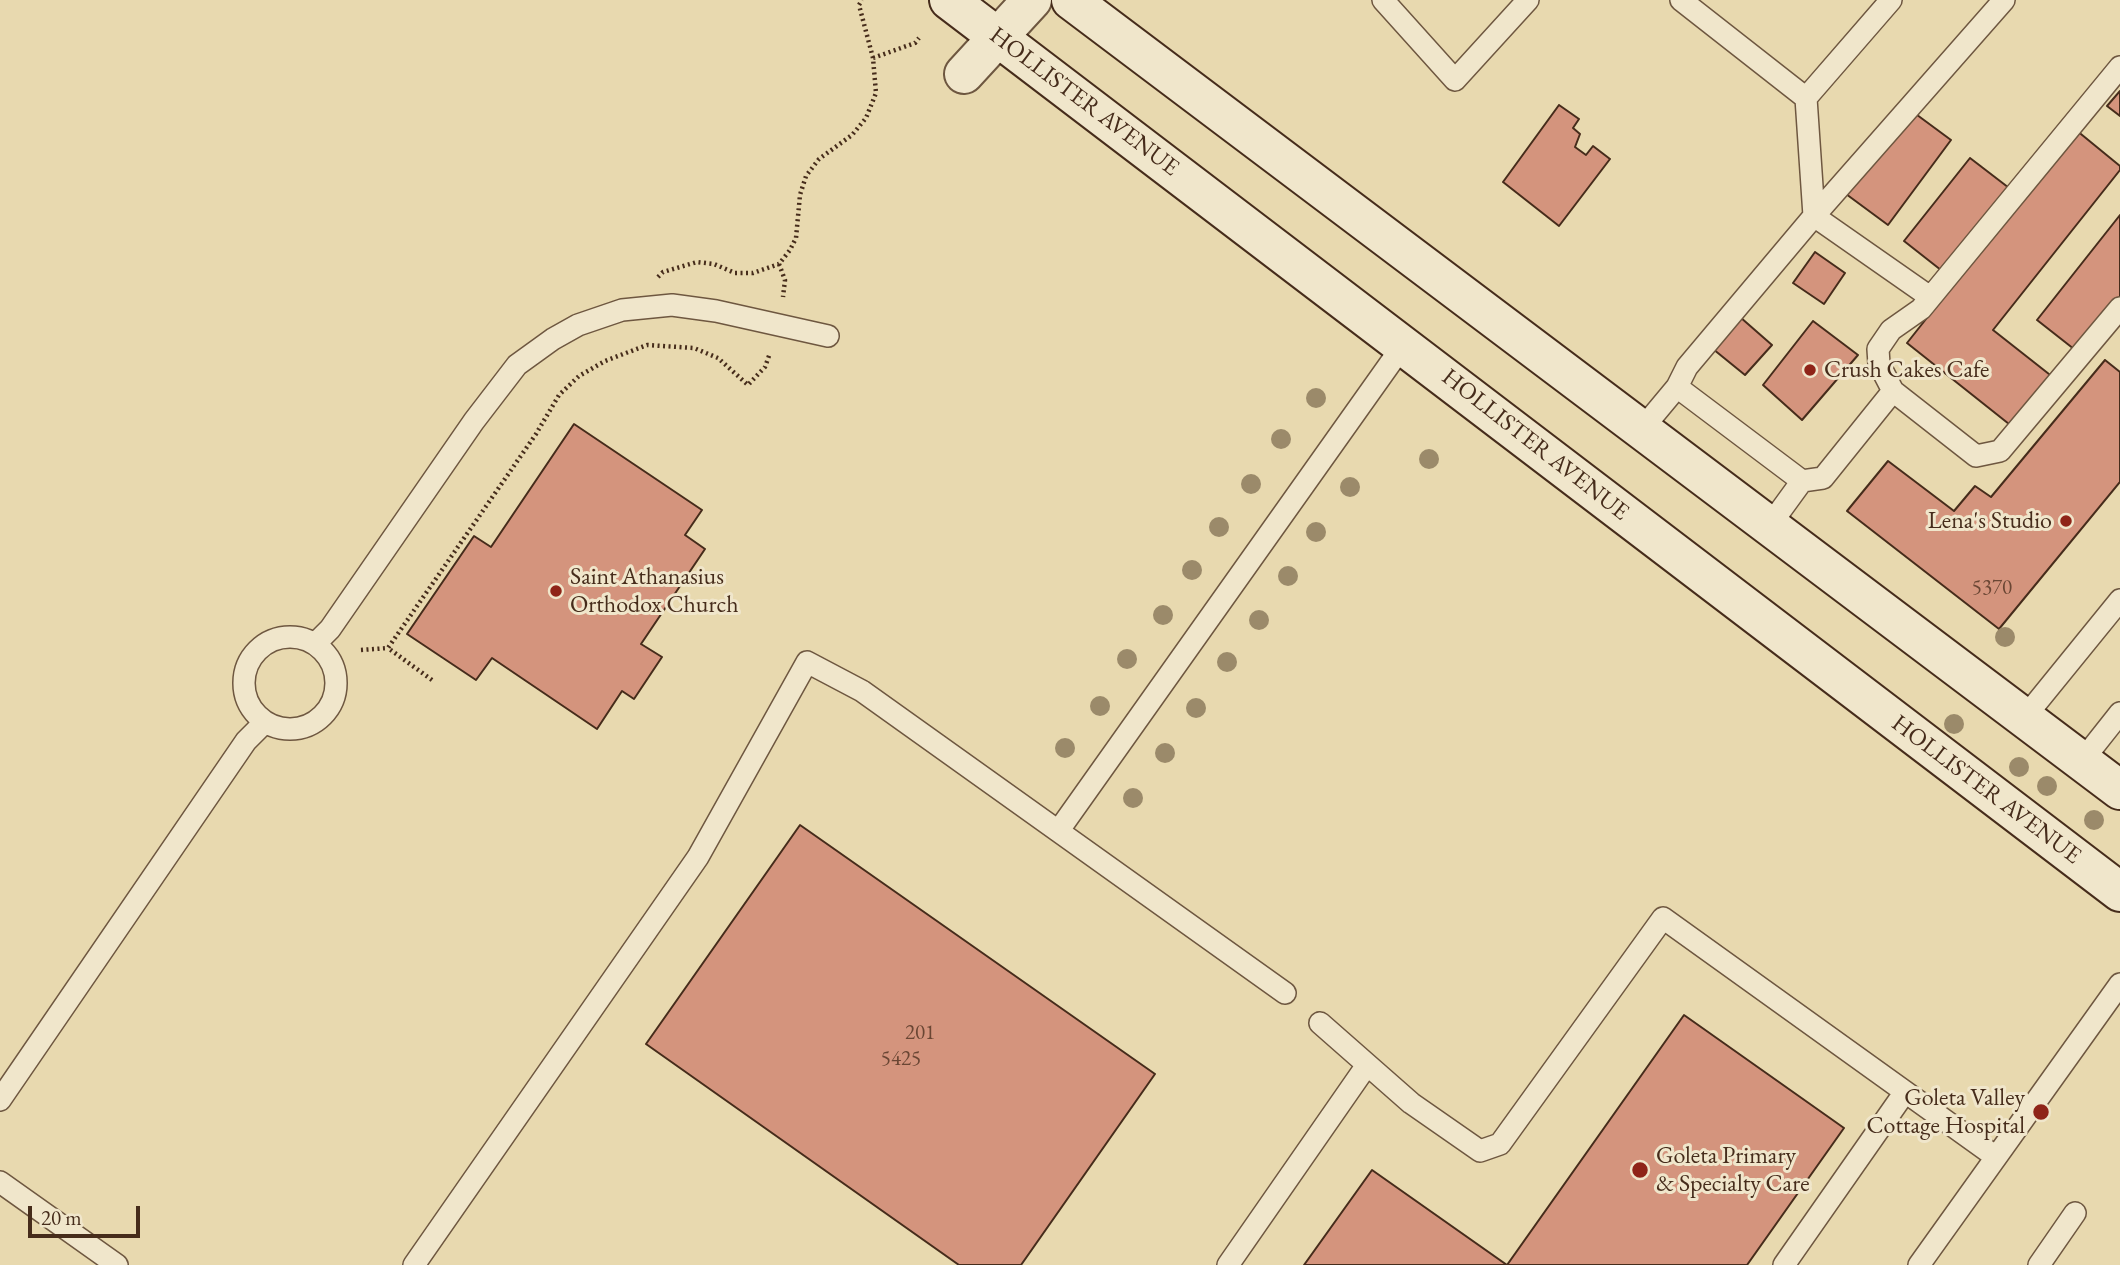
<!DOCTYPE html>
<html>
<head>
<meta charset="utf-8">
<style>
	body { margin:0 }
	#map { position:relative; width:2120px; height:1265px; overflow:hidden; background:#e8d9af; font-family:"EB Garamond",serif }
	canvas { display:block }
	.scale { position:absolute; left:28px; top:1206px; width:112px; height:32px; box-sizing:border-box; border:4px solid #462c1b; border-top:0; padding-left:9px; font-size:21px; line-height:24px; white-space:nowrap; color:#462c1b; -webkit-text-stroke:5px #f0e6cb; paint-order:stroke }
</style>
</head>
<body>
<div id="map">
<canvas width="2120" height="1265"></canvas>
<div class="scale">20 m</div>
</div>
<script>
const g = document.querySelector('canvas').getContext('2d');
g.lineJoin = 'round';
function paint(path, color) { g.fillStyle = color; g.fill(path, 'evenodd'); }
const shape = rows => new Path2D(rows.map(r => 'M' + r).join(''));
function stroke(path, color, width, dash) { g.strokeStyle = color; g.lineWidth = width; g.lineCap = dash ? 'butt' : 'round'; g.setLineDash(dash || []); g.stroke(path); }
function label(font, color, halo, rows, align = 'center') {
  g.font = font + ' "EB Garamond",serif'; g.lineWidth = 6; g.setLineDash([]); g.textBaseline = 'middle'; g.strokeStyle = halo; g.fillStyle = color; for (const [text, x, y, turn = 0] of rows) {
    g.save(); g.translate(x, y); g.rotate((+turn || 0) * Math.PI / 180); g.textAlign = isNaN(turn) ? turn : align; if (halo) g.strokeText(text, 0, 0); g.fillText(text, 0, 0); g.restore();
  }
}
const building = shape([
	[2120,91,2120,116,2107,106,2120,91],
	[1559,105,1579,119,1573,128,1580,134,1575,147,1586,155,1593,146,1610,159,1559,226,1503,182,1559,105],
	[1909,109,1951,140,1888,225,1846,194,1909,109],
	[2076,130,2120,166,2120,170,1993,330,2054,378,2014,428,1907,343,2076,130],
	[1970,158,2013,191,1946,274,1904,241,1970,158],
	[2120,215,2120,301,2079,353,2037,320,2120,215],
	[1815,252,1845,273,1824,304,1793,283,1815,252],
	[1740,317,1772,345,1745,375,1713,349,1740,317],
	[1813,321,1858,355,1802,420,1763,385,1813,321],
	[2105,360,2120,372,2120,482,1999,629,1847,511,1888,461,1954,511,1975,486,1991,497,2105,360],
	[574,424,702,510,685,535,705,549,641,644,662,657,634,699,622,691,597,729,492,658,476,680,407,634,474,536,491,547,574,424],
	[800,825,1155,1074,1021,1265,959,1265,646,1044,800,825],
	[1684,1015,1844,1128,1747,1265,1304,1265,1372,1170,1507,1265,1684,1015]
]);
const path = shape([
	[873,58,915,43,919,38],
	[779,264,785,280,783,297],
	[658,277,663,272,697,262,714,264,735,273,753,273,779,264,790,250,796,238,800,195,806,176,819,159,852,135,866,118,876,93,873,58,859,5,862,0],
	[361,650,388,648],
	[432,680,388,648,536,434,559,395,579,376,605,361,647,345,694,348,718,358,748,385,765,367,770,353]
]);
const service = shape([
	[1383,0,1455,80,1528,0],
	[1681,0,1806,98,1891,0],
	[1806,98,1814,216],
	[1814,216,2004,0],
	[1893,391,1879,364,1878,349,1891,330,1921,309,2120,67],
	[1642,429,1677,387],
	[1802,481,1677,387,1687,367,1814,216,1930,297],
	[1770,525,1802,481,1823,478,1893,391,1976,456,2000,451,2120,308],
	'244 683a46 46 0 1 1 92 0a46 46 0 1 1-92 0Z',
	[315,644,330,629,474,421,517,365,553,339,578,325,622,310,672,305,716,311,828,336],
	[2025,717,2120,600],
	[2082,761,2120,713],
	[1059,830,1404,344],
	[1320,1023,1411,1103,1480,1151,1500,1144,1663,918,1996,1157],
	[0,1100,246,741,265,722],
	[0,1182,117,1265],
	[414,1265,698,857,807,662,862,691,1285,993],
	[1228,1265,1367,1065],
	[1784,1265,1905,1092],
	[1919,1265,2120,984],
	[2039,1265,2075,1213]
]);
const minor = shape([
	[964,74,1032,0]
]);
const secondary = shape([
	[949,0,2120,892],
	[1071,0,2120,790]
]);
const trees = [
	[1316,398],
	[1281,439],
	[1429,459],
	[1251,484],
	[1350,487],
	[1219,527],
	[1316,532],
	[1192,570],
	[1288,576],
	[1163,615],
	[1259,620],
	[2005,637],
	[1127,659],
	[1227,662],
	[1100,706],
	[1196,708],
	[1954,724],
	[1065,748],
	[1165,753],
	[2019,767],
	[2047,786],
	[1133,798],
	[2094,820]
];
const markers = [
	[1810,370,7,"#8f2418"],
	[2066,521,7,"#8f2418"],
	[556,591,7,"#8f2418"],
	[2041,1112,9,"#8f2418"],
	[1640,1170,9,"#8f2418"]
];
const numberNames = [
	["5370",1992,588],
	["201",920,1033],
	["5425",901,1059]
];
const streetNames = [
	["HOLLISTER AVENUE",1084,102,37],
	["HOLLISTER AVENUE",1535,445,38],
	["HOLLISTER AVENUE",1986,790,37]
];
const poiNames = [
	["Crush Cakes Cafe",1824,370],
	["Lena's Studio",2052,521,"right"],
	["Saint Athanasius",570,577],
	["Orthodox Church",570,605],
	["Goleta Valley",2025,1098,"right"],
	["Cottage Hospital",2025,1126,"right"],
	["Goleta Primary",1656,1156],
	["& Specialty Care",1656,1184]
];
paint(building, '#d4947d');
stroke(building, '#462c1b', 2);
stroke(service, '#6e5740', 24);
stroke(minor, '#6e5740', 42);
stroke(secondary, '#462c1b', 42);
stroke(path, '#462c1b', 4.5, [2, 3.5]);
stroke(service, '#f0e6cb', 21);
stroke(minor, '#f0e6cb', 38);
stroke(secondary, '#f0e6cb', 38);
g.fillStyle = '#9b8a6a';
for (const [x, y] of trees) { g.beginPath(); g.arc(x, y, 10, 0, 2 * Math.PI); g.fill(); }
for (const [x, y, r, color] of markers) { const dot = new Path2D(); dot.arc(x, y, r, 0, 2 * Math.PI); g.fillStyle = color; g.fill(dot); stroke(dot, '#f0e6cb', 2.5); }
label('21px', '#6a4634', null, numberNames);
label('24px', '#462c1b', '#f0e6cb', streetNames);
label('24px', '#462c1b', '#f0e6cb', poiNames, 'left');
</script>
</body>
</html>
